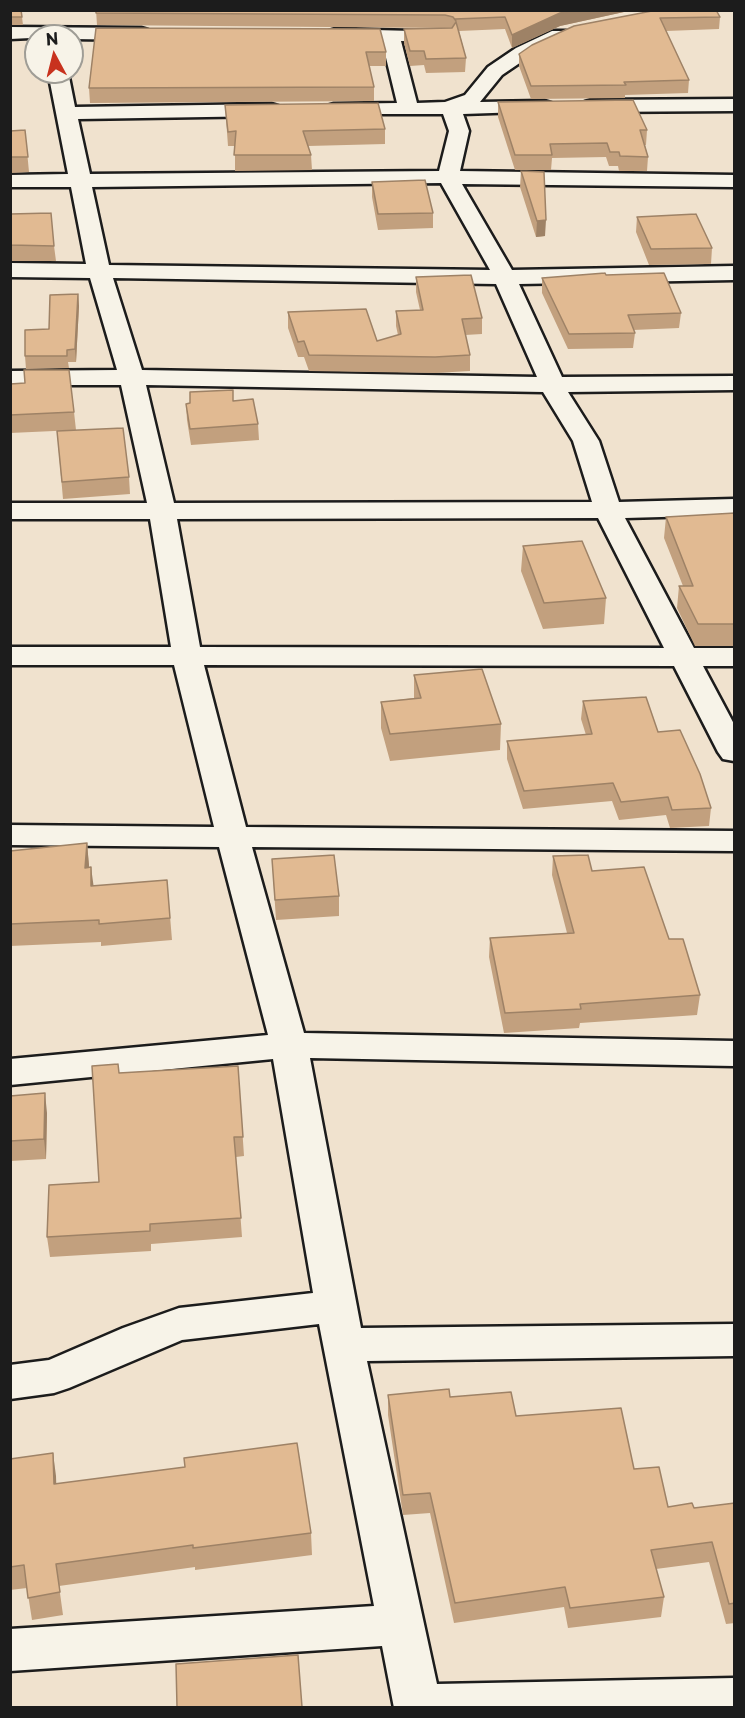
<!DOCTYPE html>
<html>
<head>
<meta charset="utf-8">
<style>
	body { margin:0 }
	#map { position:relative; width:745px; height:1718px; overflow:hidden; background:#f0e2ce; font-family:"Playpen Sans",sans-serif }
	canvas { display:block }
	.frame { position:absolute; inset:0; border:12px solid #1c1c1c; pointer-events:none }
	.north { position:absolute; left:24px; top:24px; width:60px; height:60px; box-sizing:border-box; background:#f7f3e8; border:2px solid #9f9d96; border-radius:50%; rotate:353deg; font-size:16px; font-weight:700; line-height:24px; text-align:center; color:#1c1c1c }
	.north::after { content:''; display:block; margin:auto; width:21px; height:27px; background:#c8321e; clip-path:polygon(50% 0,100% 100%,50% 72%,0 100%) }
</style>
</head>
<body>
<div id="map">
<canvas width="745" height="1718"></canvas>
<div class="frame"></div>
<div class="north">N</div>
</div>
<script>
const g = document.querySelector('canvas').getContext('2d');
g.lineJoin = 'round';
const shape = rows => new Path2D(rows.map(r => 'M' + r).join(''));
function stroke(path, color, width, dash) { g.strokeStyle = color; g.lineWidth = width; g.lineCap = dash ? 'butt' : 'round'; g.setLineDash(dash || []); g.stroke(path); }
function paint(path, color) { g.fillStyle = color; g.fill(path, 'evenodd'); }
const minor = shape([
	[10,27,141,28,148,30,150,34,148,38,141,40,72,39,72,36,10,39,10,27],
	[336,29,452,32,454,36,452,40,445,42,401,41,417,103,445,102,465,95,488,67,516,48,552,31,566,31,568,35,566,39,530,56,502,75,480,102,544,101,551,103,554,107,551,111,463,114,469,131,460,171,734,175,734,187,462,184,512,270,734,266,734,280,519,284,562,377,734,376,734,390,568,392,599,441,619,502,734,499,734,515,625,518,694,648,734,648,734,666,703,666,734,724,734,761,723,759,718,752,674,666,204,665,246,827,734,831,734,851,252,847,304,1033,734,1041,734,1066,310,1058,361,1328,734,1324,734,1356,367,1361,437,1684,734,1678,734,1708,394,1708,382,1646,10,1671,10,1629,374,1606,319,1324,182,1340,69,1388,54,1393,10,1399,10,1365,49,1360,123,1328,179,1308,313,1293,273,1059,10,1085,10,1059,268,1035,219,847,10,845,10,825,214,827,174,665,10,665,10,647,171,647,150,519,10,519,10,503,147,503,121,385,10,385,10,371,117,370,90,278,10,277,10,263,86,264,71,187,10,187,10,175,68,174,48,72,68,72,75,107,271,104,278,106,281,110,278,114,271,116,78,119,90,174,439,171,449,131,443,114,327,114,324,110,327,106,334,104,397,103,382,41,329,39,327,35,329,31,336,29],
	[441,183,490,270,109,265,92,187,441,183],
	[113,278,496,284,537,377,142,370,113,278],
	[146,385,543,392,573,441,592,502,174,503,146,385],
	[598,518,664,648,200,647,177,519,598,518],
	[734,99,734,111,592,112,585,110,582,106,585,102,592,100,734,99]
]);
const wall = shape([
	[10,10,22,17,23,25,10,25],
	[96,10,633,10,560,26,512,48,505,29,459,31,466,58,465,72,426,73,424,65,410,66,404,43,404,29,445,28,97,25],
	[657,10,720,17,719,29,666,31,689,80,688,93,625,95,625,98,531,99,519,66,519,54],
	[96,28,386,52,386,66,369,66,374,87,374,101,90,103,89,88],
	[498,102,647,130,646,145,645,145,648,157,647,171,619,171,618,166,609,166,606,157,552,158,551,170,515,170,498,117],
	[225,105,385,129,385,144,308,146,311,155,312,170,235,171,235,146,228,146],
	[25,130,29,172,10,173,10,131],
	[521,171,545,236,536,237,520,187],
	[372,182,433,213,433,228,378,230,372,197],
	[10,214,54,246,56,261,10,261],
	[637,217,712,248,711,264,649,265,636,232],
	[606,275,681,313,679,328,633,330,635,333,633,348,568,349,542,293,542,278],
	[416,277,482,318,482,334,465,335,470,355,470,371,435,373,309,371,304,357,298,357,288,328,288,312,377,341,398,335,396,326,396,311,420,310,416,292],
	[78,294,79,306,76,362,68,362,69,368,26,369,25,356],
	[10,384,74,412,76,430,10,433],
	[233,401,258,424,259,440,191,445,187,420,186,404],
	[57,431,129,477,130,494,63,499],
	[735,513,735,647,734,646,695,646,677,608,679,586,683,586,664,538,666,517],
	[523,546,606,598,604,624,543,629,521,571],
	[414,675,501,724,500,750,390,761,381,728,381,702,414,698],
	[583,701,658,732,711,808,709,826,670,828,666,815,619,820,612,801,523,809,507,759,507,741,586,735,581,719],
	[87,843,89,868,93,886,167,880,172,940,101,946,101,942,10,946,10,851],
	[553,856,592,871,669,939,700,995,697,1015,580,1023,579,1028,504,1033,489,957,490,938,567,933,552,875],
	[272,859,339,896,339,916,276,920],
	[238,1066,244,1156,236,1157,242,1237,151,1244,151,1251,50,1257,47,1237,99,1182,119,1073],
	[10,1096,47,1113,46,1159,10,1161],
	[388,1395,450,1397,516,1416,634,1469,668,1507,694,1508,735,1503,735,1623,726,1624,709,1562,656,1569,664,1597,661,1617,568,1628,564,1607,454,1623,430,1513,403,1515,388,1415],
	[10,1459,56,1476,56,1484,311,1533,312,1555,195,1570,195,1567,59,1586,63,1615,32,1620,27,1588,10,1590]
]);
const shadedWall = shape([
	[574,10,633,10,560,26,512,48,512,35,560,13],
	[546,220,545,236,536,237,537,221],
	[78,294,79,306,76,362,75,349],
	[87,843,89,865,88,890,85,868],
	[91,867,94,889,91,886],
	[45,1093,47,1113,46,1159,44,1139],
	[53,1453,56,1476,57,1507,54,1484]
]);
const building = shape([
	[10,10,21,10,22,17,10,17,10,10],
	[96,10,574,10,560,13,512,35,505,17,455,19,456,21,453,17,445,15,96,13,96,10],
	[657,10,716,10,720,17,660,18,689,80,624,82,626,85,531,86,519,54,532,45,574,26,657,10],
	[456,22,466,58,426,59,424,51,410,51,404,29,452,28,456,22],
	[96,28,380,29,386,52,366,52,374,87,89,88,96,28],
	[633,100,647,130,640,130,648,157,620,156,619,152,610,152,607,143,550,144,552,155,515,155,498,102,633,100],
	[378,103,385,129,303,131,311,155,234,155,236,131,228,132,225,105,378,103],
	[25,130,28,157,10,157,10,131,25,130],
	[521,171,544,172,546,220,537,221,521,171],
	[425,180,433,213,378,214,372,182,425,180],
	[51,213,54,246,10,245,10,214,51,213],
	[696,214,712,248,651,249,637,217,696,214],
	[605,273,606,275,664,273,681,313,628,315,635,333,569,334,542,278,605,273],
	[471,275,482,318,462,319,470,355,435,357,309,355,304,341,298,342,288,312,366,309,377,341,401,334,396,311,423,310,416,277,471,275],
	[78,294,75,349,67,350,67,356,25,356,25,330,49,329,50,295,78,294],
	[24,370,69,370,74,412,10,415,10,384,25,383,24,370],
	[233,390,233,401,253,399,258,424,190,429,186,404,190,403,190,392,233,390],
	[123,428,129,477,62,482,57,431,123,428],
	[735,513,735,624,698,624,679,586,693,586,666,517,735,513],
	[582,541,606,598,544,603,523,546,582,541],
	[482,669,501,724,390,734,381,702,421,698,414,675,482,669],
	[646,697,658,732,680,730,700,774,711,808,672,810,668,797,621,802,613,783,524,791,507,741,592,734,583,701,646,697],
	[87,843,85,868,91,867,91,886,167,880,170,918,99,924,99,920,10,924,10,851,87,843],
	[334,855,339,896,275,900,272,859,334,855],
	[588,855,592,871,644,867,669,939,683,939,700,995,580,1004,581,1009,505,1013,490,938,574,933,553,856,588,855],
	[118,1064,119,1073,238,1066,243,1137,234,1137,241,1218,150,1224,150,1231,47,1237,49,1185,99,1182,92,1066,118,1064],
	[45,1093,44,1139,10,1141,10,1096,45,1093],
	[449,1389,450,1397,511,1392,516,1416,621,1408,634,1469,659,1467,668,1507,692,1503,694,1508,735,1503,735,1603,729,1604,712,1542,651,1550,664,1597,570,1608,565,1587,455,1603,430,1493,403,1495,388,1395,449,1389],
	[297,1443,311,1533,193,1548,193,1545,56,1564,60,1592,28,1598,24,1565,10,1567,10,1459,53,1453,54,1484,185,1467,184,1458,297,1443],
	[298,1655,302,1707,177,1707,176,1664,298,1655]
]);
stroke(minor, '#1c1c1c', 5);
paint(minor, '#f7f3e8');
paint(wall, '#c2a07e');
paint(shadedWall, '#9e8266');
paint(building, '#e1ba92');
stroke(building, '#9e8266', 1.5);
</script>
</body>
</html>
